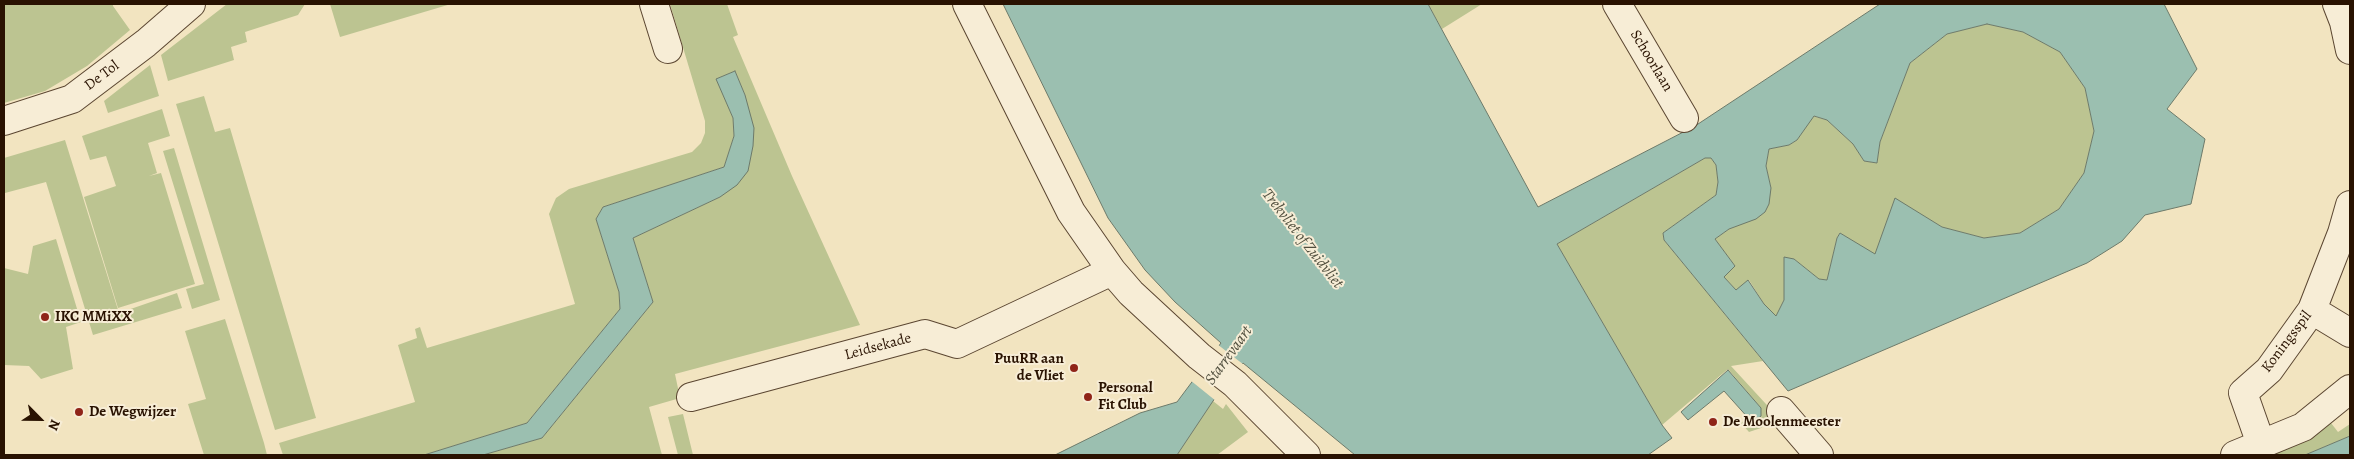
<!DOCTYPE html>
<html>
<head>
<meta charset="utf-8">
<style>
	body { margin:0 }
	#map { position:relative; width:2354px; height:459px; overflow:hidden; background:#f2e4c0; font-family:Alegreya,serif }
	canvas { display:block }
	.frame { position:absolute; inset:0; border:5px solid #291201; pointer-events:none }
	.north { position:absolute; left:15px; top:394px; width:50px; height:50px; -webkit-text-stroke:4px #f7edd6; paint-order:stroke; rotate:113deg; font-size:14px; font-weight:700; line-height:20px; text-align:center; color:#291201 }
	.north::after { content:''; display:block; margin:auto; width:18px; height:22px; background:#291201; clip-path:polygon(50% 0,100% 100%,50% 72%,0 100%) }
</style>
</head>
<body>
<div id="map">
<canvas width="2354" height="459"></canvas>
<div class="frame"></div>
<div class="north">N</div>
</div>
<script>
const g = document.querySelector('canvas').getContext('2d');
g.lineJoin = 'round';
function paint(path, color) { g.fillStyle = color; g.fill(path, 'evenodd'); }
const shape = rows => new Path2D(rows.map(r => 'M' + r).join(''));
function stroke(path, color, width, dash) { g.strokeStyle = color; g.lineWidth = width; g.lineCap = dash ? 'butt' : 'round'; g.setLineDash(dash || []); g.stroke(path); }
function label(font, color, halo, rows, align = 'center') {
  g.font = font + ' Alegreya,serif'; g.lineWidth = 4; g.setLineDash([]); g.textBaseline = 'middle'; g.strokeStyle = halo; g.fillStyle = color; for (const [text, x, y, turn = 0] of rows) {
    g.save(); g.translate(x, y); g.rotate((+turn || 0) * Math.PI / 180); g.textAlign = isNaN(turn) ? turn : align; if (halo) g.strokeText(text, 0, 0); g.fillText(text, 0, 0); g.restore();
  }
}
const green = shape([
	[4,4,113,4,113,6,130,30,87,66,45,91,4,103],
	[227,4,305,4,298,15,245,32,247,42,231,47,234,60,168,81,161,55],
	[330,4,451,4,340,37],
	[670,4,727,4,738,35,733,37,792,176,860,325,675,374,680,398,649,407,662,455,483,455,542,438,653,302,633,238,720,197,745,95,735,71,717,79,733,118,734,136,724,167,603,207,596,219,619,292,620,309,527,423,424,455,283,455,279,443,415,402,398,345,417,338,415,329,420,327,427,348,575,304,549,214,556,198,569,189,692,152,701,143,705,133,705,121],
	[1428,4,1482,4,1442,29],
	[1987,24,2023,32,2060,52,2085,88,2094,131,2084,173,2059,209,2020,233,1984,238,1942,227,1895,199,1875,255,1840,233,1837,238,1827,280,1819,279,1794,259,1784,287,1784,300,1776,317,1764,304,1749,280,1736,290,1724,277,1735,266,1715,239,1729,229,1742,223,1771,188,1766,166,1769,149,1789,145,1797,140,1813,116,1827,120,1853,144,1864,161,1877,163,1880,142,1910,63,1947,34],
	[150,65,159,96,108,113,104,101],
	[204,96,215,132,230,128,316,418,275,430,176,104],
	[162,109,170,136,148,143,157,173,149,176,161,173,195,284,118,308,84,197,116,186,106,156,90,160,82,136],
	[65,140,119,313,177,293,182,308,93,335,46,182,5,193,4,190,4,158],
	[174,148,220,300,192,309,186,289,204,284,163,151],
	[1705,158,1711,158,1716,165,1718,182,1716,195,1663,233,1664,240,1763,361,1731,366,1777,416,1761,428,1749,432,1741,423,1748,417,1750,420,1761,408,1728,369,1662,425,1557,244],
	[56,239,81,322,66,327,73,369,41,379,29,366,4,365,4,268,28,274,33,246],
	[225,319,264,443,267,455,204,455,188,404,206,399,185,331],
	[1213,401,1223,409,1226,404,1248,432,1217,455,1177,455],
	[683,414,693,455,678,455,668,417],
	[2331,423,2338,432,2350,424,2350,436,2305,455,2271,455,2309,437]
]);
const water = shape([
	[1003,4,1428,4,1538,207,1695,126,1880,4,2164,4,2197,69,2167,109,2205,139,2191,204,2145,215,2122,241,2087,263,1788,391,1664,240,1663,233,1716,195,1718,182,1716,165,1711,158,1705,158,1557,244,1662,425,1672,438,1648,455,1355,455,1243,363,1213,401,1177,455,1055,455,1140,413,1177,402,1221,343,1175,302,1145,270,1108,218,1003,4],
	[1987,24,2023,32,2060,52,2085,88,2094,131,2084,173,2059,209,2020,233,1984,238,1942,227,1895,198,1875,254,1840,233,1837,238,1827,280,1819,279,1794,259,1784,257,1784,300,1776,316,1764,304,1748,280,1736,290,1724,277,1735,266,1715,239,1729,229,1756,219,1765,212,1769,204,1771,188,1766,166,1769,149,1789,145,1797,140,1814,116,1827,120,1853,144,1864,161,1877,163,1880,142,1910,63,1947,34,1987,24],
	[735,71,745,95,754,128,753,146,748,171,737,185,720,197,633,238,653,302,542,438,483,455,424,455,527,423,620,309,619,292,596,219,603,207,724,167,734,136,733,118,716,79,735,71],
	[1728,370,1761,408,1761,416,1755,421,1750,420,1724,391,1688,420,1681,412,1728,370],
	[2350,436,2350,455,2305,455,2350,436]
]);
const pier = shape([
	[1217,344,1248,368,1244,366,1216,401,1190,380]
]);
const minor = shape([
	[654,4,668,49],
	[967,4,1071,212,1112,271,1131,293,1199,356,1235,384,1306,455],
	[1617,4,1684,118],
	[2337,4,2344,22,2350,50],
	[4,121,72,99,146,43,191,4],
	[2312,310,2350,333],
	[691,397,925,334,957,344,1112,271],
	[1781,411,1819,455],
	[2261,444,2243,393,2269,370,2312,310,2342,233,2350,205],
	[2235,455,2303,427,2350,389]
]);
const markers = [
	[45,317,5,"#8f2418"],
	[1074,368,5,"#8f2418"],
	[1088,397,5,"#8f2418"],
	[79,412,5,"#8f2418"],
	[1713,422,5,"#8f2418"]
];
const streetNames = [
	["Schoorlaan",1651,61,59],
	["De Tol",102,76,-37],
	["Koningsspil",2287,342,-53],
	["Leidsekade",878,347,-15]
];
const poiNames = [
	["IKC MMiXX",55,317],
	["PuuRR aan",1064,359,"right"],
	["de Vliet",1064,376,"right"],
	["Personal",1098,388],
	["Fit Club",1098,405],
	["De Wegwijzer",89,412],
	["De Moolenmeester",1723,422]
];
const waterNames = [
	["Trekvliet of Zuidvliet",1302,239,52],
	["Starrevaart",1229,356,-54]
];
paint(green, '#bcc491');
paint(water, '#9bbfb0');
stroke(water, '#6d7a6a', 1);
paint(pier, '#f2e4c0');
stroke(minor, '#5b4631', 30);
stroke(minor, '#f7edd6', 28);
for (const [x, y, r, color] of markers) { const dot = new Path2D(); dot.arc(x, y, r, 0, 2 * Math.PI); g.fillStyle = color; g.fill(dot); stroke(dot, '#f7edd6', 2); }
label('15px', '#291201', '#f7edd6', streetNames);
label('bold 15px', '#291201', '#f7edd6', poiNames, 'left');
label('italic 16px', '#514f3e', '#f7edd6', waterNames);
</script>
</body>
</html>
